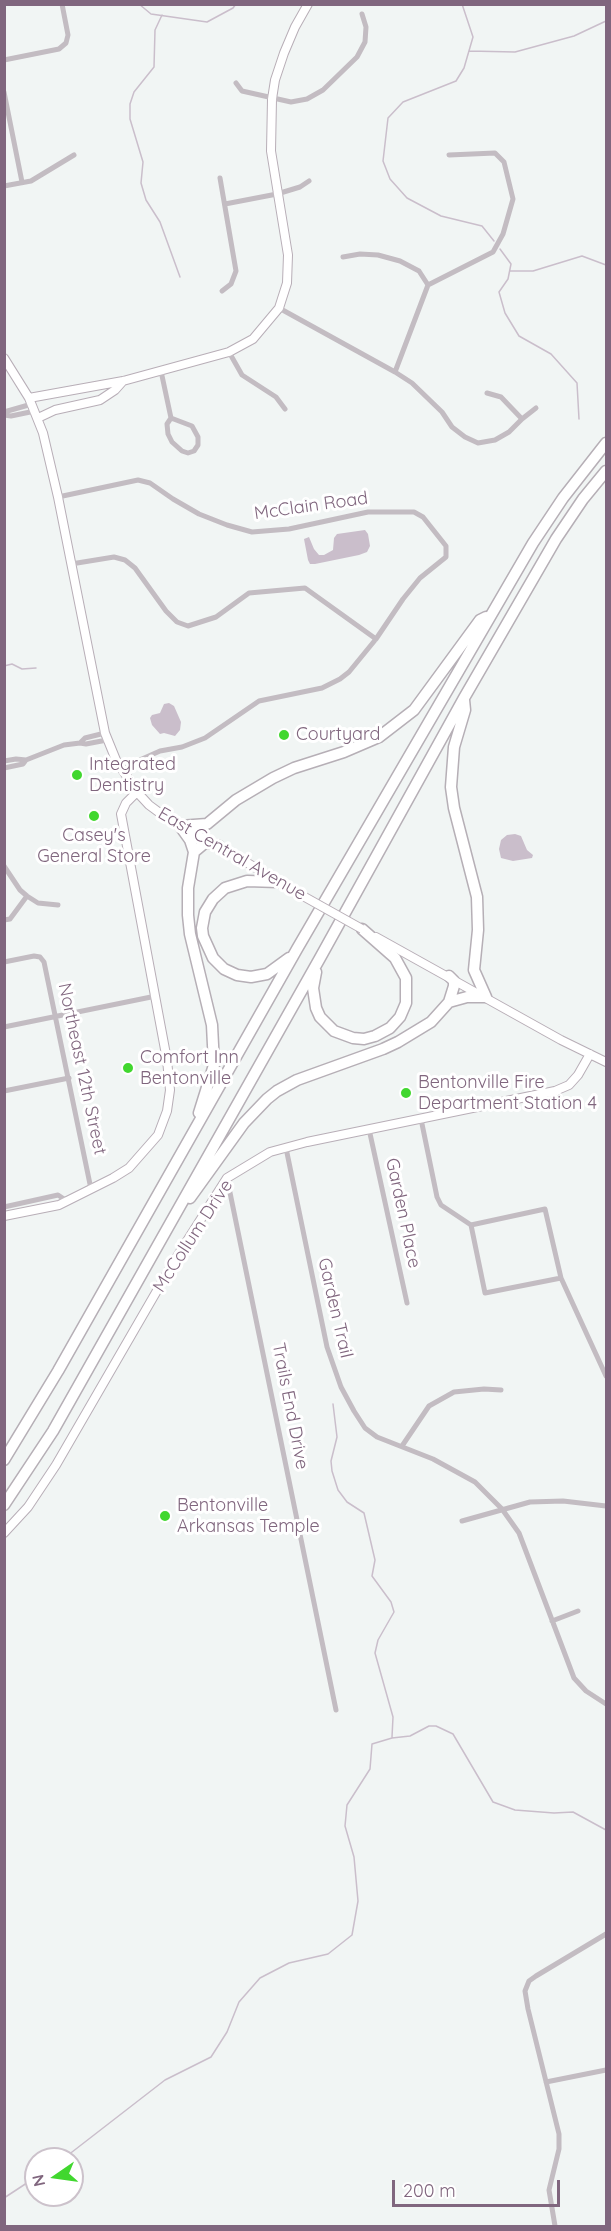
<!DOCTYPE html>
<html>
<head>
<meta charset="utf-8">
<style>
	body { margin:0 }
	#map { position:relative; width:611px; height:2231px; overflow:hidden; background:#f1f5f4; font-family:Quicksand,sans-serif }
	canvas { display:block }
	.frame { position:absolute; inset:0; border:6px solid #80667e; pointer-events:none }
	.north { position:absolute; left:24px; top:2147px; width:60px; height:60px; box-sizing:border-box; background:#fff; border:2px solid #ccc2cb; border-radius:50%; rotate:257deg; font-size:16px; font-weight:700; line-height:24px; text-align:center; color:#80667e }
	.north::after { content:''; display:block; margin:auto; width:21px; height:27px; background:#41d72f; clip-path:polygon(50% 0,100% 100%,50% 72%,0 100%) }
	.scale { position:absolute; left:392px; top:2180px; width:168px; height:27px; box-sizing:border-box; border:3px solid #80667e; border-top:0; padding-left:8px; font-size:18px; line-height:21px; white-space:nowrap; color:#80667e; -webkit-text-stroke:4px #fff; paint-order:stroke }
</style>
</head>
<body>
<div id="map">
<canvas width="611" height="2231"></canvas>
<div class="frame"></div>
<div class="north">N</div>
<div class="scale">200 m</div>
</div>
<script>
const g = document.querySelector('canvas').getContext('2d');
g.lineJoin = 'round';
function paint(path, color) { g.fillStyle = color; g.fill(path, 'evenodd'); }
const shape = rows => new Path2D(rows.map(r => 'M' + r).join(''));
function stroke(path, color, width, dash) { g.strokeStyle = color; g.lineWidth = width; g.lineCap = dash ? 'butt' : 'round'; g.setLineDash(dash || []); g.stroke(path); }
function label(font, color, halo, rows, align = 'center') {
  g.font = font + ' Quicksand,sans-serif'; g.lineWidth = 6; g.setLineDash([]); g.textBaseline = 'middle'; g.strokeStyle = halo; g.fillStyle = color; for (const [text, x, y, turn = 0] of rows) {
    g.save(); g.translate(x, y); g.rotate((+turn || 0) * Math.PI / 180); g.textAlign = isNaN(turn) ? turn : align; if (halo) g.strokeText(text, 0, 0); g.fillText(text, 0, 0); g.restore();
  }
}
const water = shape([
	[365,530,368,534,370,546,367,552,359,555,315,564,310,564,308,560,304,539,309,537,314,549,319,555,324,555,333,550,334,538,337,534],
	[169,703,174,706,181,722,180,730,175,736,164,733,160,734,152,725,150,718,152,715,160,713,164,704],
	[515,834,521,836,527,850,533,855,532,858,513,861,501,858,499,849,501,840,507,835]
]);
const stream = shape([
	[139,4,151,14,207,22,233,8,236,4],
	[462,4,473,37,464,68,456,81,403,102,388,118,383,161,390,179,407,198,441,216,482,226,494,241],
	[162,15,155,30,154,67,134,92,130,104,130,119,143,162,141,183,146,200,160,222,180,277],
	[469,51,515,52,574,36,606,21],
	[500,249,511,264,508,279,499,292,505,313,519,336,551,354,577,383,579,419],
	[510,271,533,271,582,256,606,265],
	[4,666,12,664,22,669,36,668],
	[333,1404,337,1437,331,1461,332,1471,338,1490,347,1502,364,1513,375,1560,372,1576,391,1602,394,1612,378,1640,375,1653,393,1717,392,1737],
	[63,2159,165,2080,211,2057,227,2032,239,2002,260,1978,289,1963,328,1954,352,1935,358,1901,354,1857,345,1826,347,1805,370,1769,372,1744,392,1738,410,1736,429,1726,436,1726,453,1734,493,1802,515,1810,554,1813,573,1812,606,1830],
	[4,2198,36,2177]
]);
const street = shape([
	[4,60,59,49,66,43,68,35,62,4],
	[236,83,242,91,291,102,307,99,323,90,357,57,365,42,366,27,362,14],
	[4,92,22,182],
	[220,178,236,271,231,284,222,291],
	[4,186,31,181,74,155],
	[225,204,277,194,300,187,309,181],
	[343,257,360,254,378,255,400,261,419,271,428,285],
	[279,308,395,372,412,383,442,412,452,427,465,437,478,443,495,440,509,432,522,419,536,408],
	[229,352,242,375,276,397,285,409],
	[161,371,171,418,167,424,168,434,172,442,182,451,188,453,194,451,198,445,198,437,192,426,171,418],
	[395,372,428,285,493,252,503,234,513,199,504,162,495,153,449,155],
	[487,393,501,397,522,419],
	[4,412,32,404],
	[4,415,11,416,35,411],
	[58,497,138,480,150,483,173,499,199,514,227,525,252,532,289,529,368,512,414,512,423,517,446,546,446,557,420,578,403,599,376,639,349,672,340,679,322,688,259,701,205,738,182,747,160,751,142,759,122,771],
	[71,564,114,557,125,560,135,568,166,611,177,622,188,626,216,617,249,593,305,588,376,639],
	[80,743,85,738,105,733],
	[4,761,16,759,26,760],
	[4,768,23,764,26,760,64,745,80,743,86,744,107,740],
	[4,866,20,890,27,896,38,903,58,905],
	[4,920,10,919,27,896],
	[4,962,34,956,40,957,44,962,91,1189],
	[4,1027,156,996],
	[4,1091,69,1078],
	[421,1119,437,1197,441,1205,471,1225,485,1293,561,1278],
	[369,1129,407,1303],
	[286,1148,327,1347,341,1387,354,1411,365,1428,377,1437,433,1459,475,1482,502,1509,519,1533,574,1678,586,1691,606,1704],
	[227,1178,336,1710],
	[4,1207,58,1195,67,1201],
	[471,1225,545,1209,561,1278,606,1376],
	[402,1446,429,1406,454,1392,484,1389,501,1390],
	[462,1521,530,1502,563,1501,606,1506],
	[552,1621,578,1611],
	[546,2082,606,2070],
	[555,2226,549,2190,559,2149,559,2134,528,2009,525,1991,529,1981,536,1976,606,1934]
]);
const secondary = shape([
	[4,358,29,398,43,433,58,497,105,733,116,760,137,792,149,805,172,822,219,846,303,896],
	[29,398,123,381,229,352,253,339,279,308,287,283,288,255,271,151,272,99,275,80,284,53,295,27,308,4],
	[38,418,55,410,100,400,115,390,123,381],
	[376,937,561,1040,606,1062],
	[4,1216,59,1205,113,1178,129,1168,158,1135,167,1111,170,1090,167,1060,121,814,126,803,137,792],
	[4,1533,28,1507,56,1465,173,1263,227,1178,270,1152,307,1142,555,1091,569,1085,578,1075,590,1054]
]);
const highway = shape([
	[180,826,207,824,236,800,273,778,294,768,344,752,379,737,414,710,480,620,486,617],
	[180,826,190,840,194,852,188,888,188,915,190,934,212,1025,214,1065,199,1113],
	[194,852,206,842,219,846],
	[278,882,247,881,225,888,213,899,205,912,202,928,203,936,213,958,224,969,237,975,251,977,267,974,289,958],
	[316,972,313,988,316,1008,320,1017,334,1031,353,1038,364,1039,375,1036,390,1028,400,1017,406,1003,406,978,395,958,362,929],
	[449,976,454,981,454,986,449,1002],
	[190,1198,244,1123,267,1099,277,1091,297,1080,383,1049,398,1042,431,1022,449,1002,467,997,486,997,474,970,478,930,477,897,454,808,451,787,454,747,465,710,464,700],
	[4,1460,58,1371,297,949,533,543,563,498,606,443],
	[4,1505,53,1431,320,958,464,698,556,539,583,499,606,471]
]);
const secondaryBridge = shape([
	[303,896,362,929]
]);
const markers = [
	[284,735,6,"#41d72f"],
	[77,775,6,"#41d72f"],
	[94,816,6,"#41d72f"],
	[128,1068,6,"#41d72f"],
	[406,1093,6,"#41d72f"],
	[165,1516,6,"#41d72f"]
];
const streetNames = [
	["McClain Road",311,506,-8],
	["East Central Avenue",232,854,30],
	["Northeast 12th Street",82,1069,78],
	["Garden Place",403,1213,78],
	["McCollum Drive",193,1236,-57],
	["Garden Trail",335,1308,77],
	["Trails End Drive",290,1406,79]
];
const poiNames = [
	["Courtyard",296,735],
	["Integrated",89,765],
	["Dentistry",89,786],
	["Casey's",94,836,"center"],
	["General Store",94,857,"center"],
	["Comfort Inn",140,1058],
	["Bentonville",140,1079],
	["Bentonville Fire",418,1083],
	["Department Station 4",418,1104],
	["Bentonville",177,1506],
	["Arkansas Temple",177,1527]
];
paint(water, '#cabecb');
stroke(stream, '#cabecb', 1.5);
stroke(secondary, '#b8aeb7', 10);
stroke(highway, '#b6afb6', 13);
stroke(street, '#c3bcc2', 5);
stroke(secondary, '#fff', 8);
stroke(highway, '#fff', 10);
stroke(secondaryBridge, '#b8aeb7', 10, []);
stroke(secondaryBridge, '#fff', 8);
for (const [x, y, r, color] of markers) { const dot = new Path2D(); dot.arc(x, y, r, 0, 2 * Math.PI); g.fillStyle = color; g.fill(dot); stroke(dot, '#fff', 2); }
label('18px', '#80667e', '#fff', streetNames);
label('18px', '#80667e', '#fff', poiNames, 'left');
</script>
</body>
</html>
